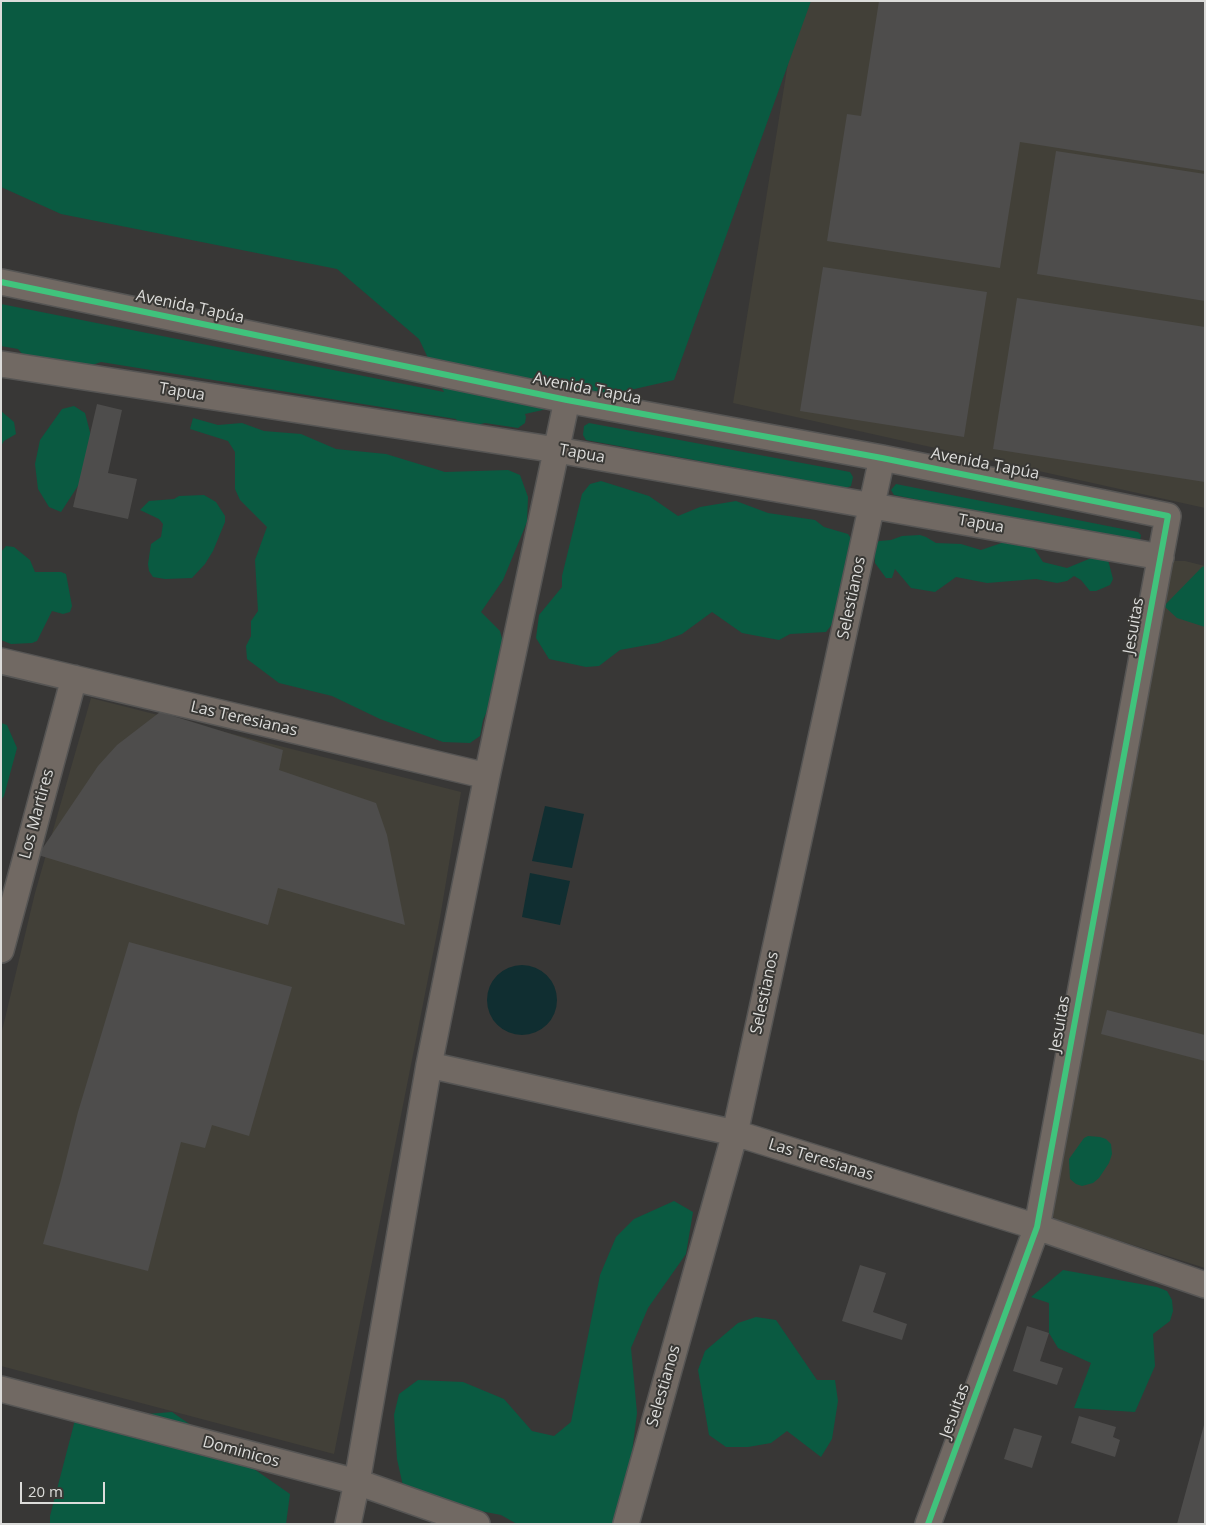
<!DOCTYPE html>
<html>
<head>
<meta charset="utf-8">
<style>
	body { margin:0 }
	#map { position:relative; width:1206px; height:1525px; overflow:hidden; background:#383736; font-family:"Open Sans",sans-serif }
	canvas { display:block }
	.frame { position:absolute; inset:0; border:2px solid #dcdcda; pointer-events:none }
	.scale { position:absolute; left:20px; top:1482px; width:85px; height:22px; box-sizing:border-box; border:2px solid #dcdcda; border-top:0; padding-left:6px; font-size:15px; line-height:18px; white-space:nowrap; color:#dcdcda; -webkit-text-stroke:4px #393835; paint-order:stroke }
</style>
</head>
<body>
<div id="map">
<canvas width="1206" height="1525"></canvas>
<div class="frame"></div>
<div class="scale">20 m</div>
</div>
<script>
const g = document.querySelector('canvas').getContext('2d');
g.lineJoin = 'round';
function paint(path, color) { g.fillStyle = color; g.fill(path, 'evenodd'); }
const shape = rows => new Path2D(rows.map(r => 'M' + r).join(''));
function stroke(path, color, width, dash) { g.strokeStyle = color; g.lineWidth = width; g.lineCap = dash ? 'butt' : 'round'; g.setLineDash(dash || []); g.stroke(path); }
function label(font, color, halo, rows, align = 'center') {
  g.font = font + ' "Open Sans",sans-serif'; g.lineWidth = 4; g.setLineDash([]); g.textBaseline = 'middle'; g.strokeStyle = halo; g.fillStyle = color; for (const [text, x, y, turn = 0] of rows) {
    g.save(); g.translate(x, y); g.rotate((+turn || 0) * Math.PI / 180); g.textAlign = isNaN(turn) ? turn : align; if (halo) g.strokeText(text, 0, 0); g.fillText(text, 0, 0); g.restore();
  }
}
const built = shape([
	[798,1,1205,1,1205,508,733,403],
	[1172,561,1185,561,1205,566,1205,1268,1058,1221,1052,1216],
	[91,698,461,792,440,918,334,1454,1,1366,1,1035,35,893]
]);
const green = shape([
	[1,1,811,1,674,380,525,414,526,417,525,423,518,428,485,423,461,428,456,419,101,362,45,381,18,349,1,346,1,304,444,392,419,339,337,269,61,214,1,187],
	[74,406,85,413,91,436,87,472,61,512,49,507,38,489,35,464,40,440,62,409],
	[1,411,14,422,16,434,4,441,1,446],
	[193,418,218,425,242,423,264,431,301,434,336,449,386,454,445,472,508,470,520,475,528,497,527,522,503,580,481,612,500,631,504,647,494,697,483,720,480,736,470,743,443,742,380,719,332,696,279,683,247,659,246,646,251,636,251,621,258,611,255,560,267,527,240,500,235,489,235,452,228,441,190,429],
	[589,423,850,472,853,477,851,486,846,488,586,440,583,435,584,426],
	[601,481,649,496,678,516,700,507,736,501,768,513,815,520,824,527,848,534,854,543,841,613,826,632,790,634,779,640,742,633,712,612,682,634,658,643,620,650,599,666,586,667,549,659,536,638,539,615,562,587,562,576,582,494,590,484],
	[896,484,1138,532,1141,535,1140,541,1135,543,894,495,891,490],
	[204,495,216,502,225,516,225,522,213,551,205,564,192,578,165,579,153,577,149,571,148,564,151,544,161,537,163,524,159,519,140,510,149,501,174,499,179,496],
	[920,535,926,537,936,543,961,544,981,550,1025,535,1043,562,1067,568,1106,552,1113,579,1110,585,1096,591,1090,591,1081,580,1074,576,1067,581,1057,583,1036,579,987,583,956,577,935,592,911,588,895,569,892,578,886,578,875,563,874,545,879,541,891,540,902,536],
	[6,546,14,547,30,560,35,572,61,572,66,574,72,606,70,612,63,614,52,611,37,641,32,643,11,644,1,640,1,552],
	[1205,566,1205,627,1177,618,1164,606,1202,567],
	[1,723,7,725,17,748,4,796,1,800],
	[1088,1136,1100,1137,1106,1139,1111,1144,1112,1154,1109,1163,1099,1178,1093,1183,1082,1186,1076,1184,1070,1179,1069,1159,1084,1138],
	[674,1201,693,1212,686,1254,648,1308,631,1348,637,1413,623,1524,517,1524,501,1515,419,1499,403,1486,397,1459,394,1415,399,1394,418,1380,463,1382,504,1399,532,1431,554,1436,571,1422,600,1275,616,1237,634,1219],
	[1063,1270,1157,1287,1167,1291,1172,1300,1173,1311,1170,1321,1153,1334,1155,1366,1135,1412,1074,1408,1091,1363,1058,1348,1049,1333,1049,1303,1031,1297],
	[756,1317,776,1320,817,1380,835,1380,838,1401,832,1439,821,1457,787,1431,771,1443,748,1447,726,1447,709,1435,698,1370,705,1351,738,1323],
	[172,1412,290,1494,286,1524,50,1524,50,1516,75,1420]
]);
const water = shape([
	[545,806,584,814,572,868,532,861],
	[530,873,570,881,560,925,522,917],
	'487 1000a35 35 0 1 1 70 0a35 35 0 1 1-70 0Z'
]);
const building = shape([
	[879,1,1205,1,1205,171,1020,142,1000,268,827,241,847,114,861,116],
	[1056,151,1205,174,1205,301,1037,274],
	[823,267,987,292,964,437,800,411],
	[1017,298,1205,327,1205,482,993,449],
	[97,404,122,410,108,473,137,479,128,519,73,507],
	[160,712,283,750,279,770,376,803,387,835,405,925,278,888,268,925,38,855,98,766,117,745],
	[129,942,292,987,249,1136,212,1125,205,1148,181,1142,148,1271,43,1244,61,1180,78,1112],
	[1107,1010,1205,1035,1205,1061,1101,1034],
	[860,1265,886,1273,873,1312,907,1324,902,1340,842,1321],
	[1027,1326,1049,1333,1040,1361,1063,1368,1057,1385,1013,1371],
	[1079,1416,1116,1427,1113,1437,1120,1440,1115,1457,1071,1443],
	[1204,1425,1205,1524,1177,1524],
	[1014,1428,1042,1436,1032,1468,1004,1459]
]);
const street = shape([
	[1,282,567,400,882,458,1168,516,1037,1227,928,1524],
	[1,364,557,450,1161,557],
	[1,661,487,776],
	[1,950,74,678],
	[429,1065,735,1133,1037,1227,1205,1285],
	[1,1389,357,1482,477,1524],
	[348,1524,357,1482,429,1065,487,776,567,400],
	[626,1524,735,1133,882,458]
]);
const cycleway = shape([
	[1,282,567,400,882,458,1168,516,1037,1227,928,1524]
]);
const streetNames = [
	["Avenida Tapúa",190,307,12],
	["Avenida Tapúa",587,389,11],
	["Tapua",182,392,9],
	["Tapua",582,454,10],
	["Avenida Tapúa",985,464,11],
	["Tapua",981,524,10],
	["Selestianos",852,598,-78],
	["Jesuitas",1134,626,-80],
	["Las Teresianas",244,719,13],
	["Los Martires",37,814,-75],
	["Selestianos",765,993,-78],
	["Jesuitas",1060,1024,-80],
	["Las Teresianas",821,1160,17],
	["Selestianos",664,1386,-74],
	["Jesuitas",955,1411,-70],
	["Dominicos",241,1452,15]
];
paint(built, '#424038');
paint(green, '#0a5a41');
paint(water, '#102e31');
paint(building, '#4e4d4c');
stroke(street, '#565554', 28);
stroke(street, '#716963', 25);
stroke(cycleway, '#40c37c', 6);
label('16px', '#dcdcda', '#393835', streetNames);
</script>
</body>
</html>
